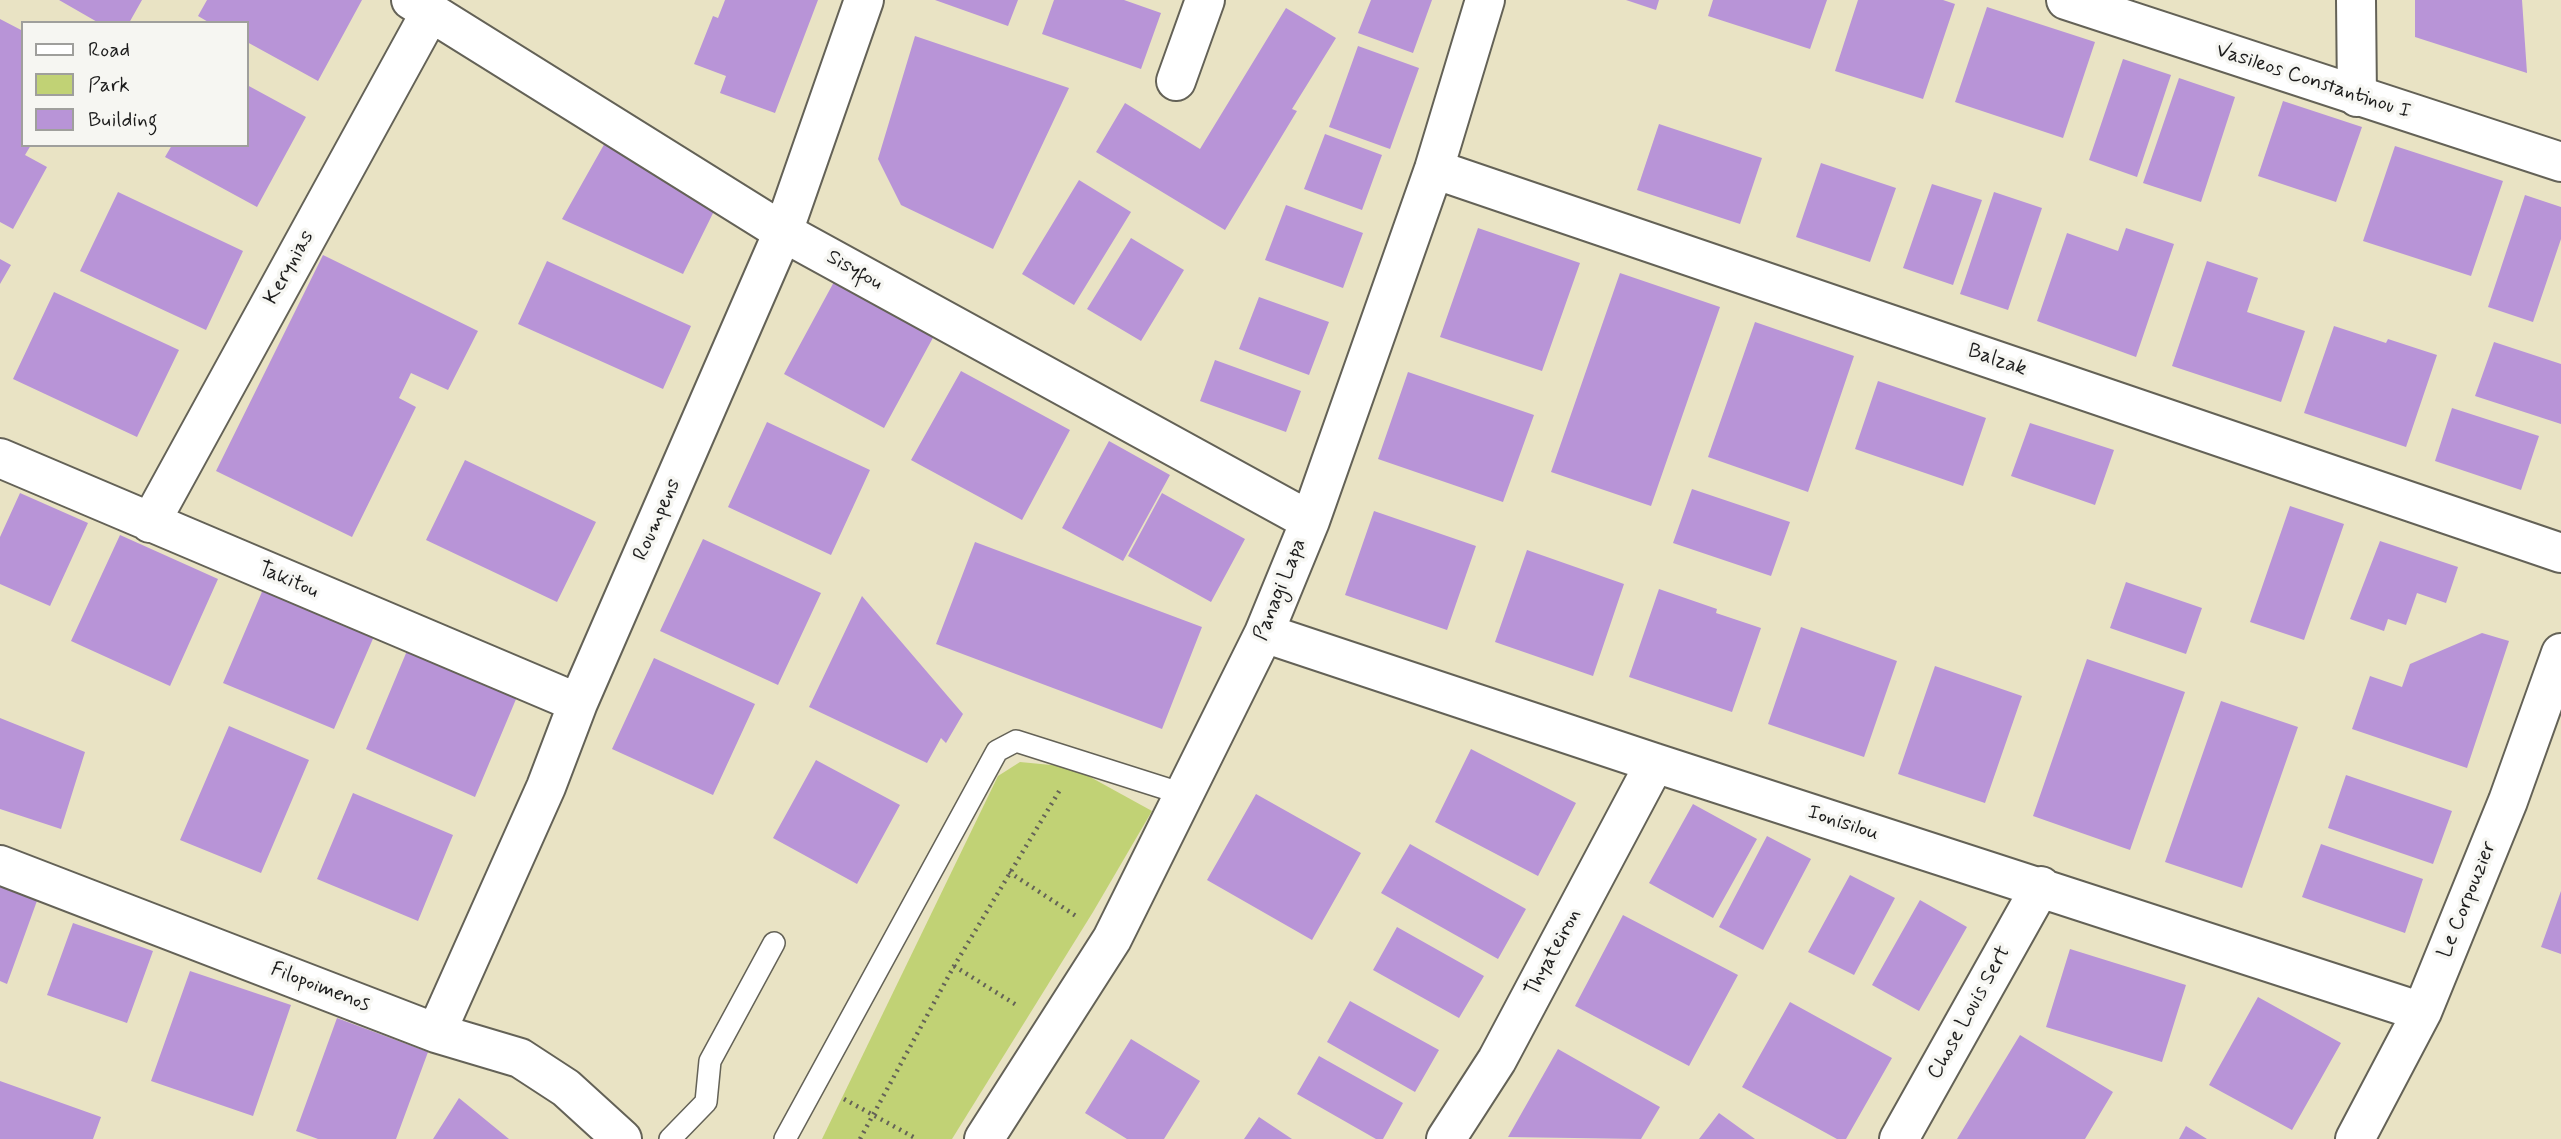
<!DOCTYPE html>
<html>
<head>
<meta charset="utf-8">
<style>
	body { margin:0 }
	#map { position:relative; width:2561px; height:1139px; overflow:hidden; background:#e9e3c4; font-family:Mynerve,sans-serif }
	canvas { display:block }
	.legend { position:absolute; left:21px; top:21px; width:228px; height:126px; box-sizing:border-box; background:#f6f6f2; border:2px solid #9f9f9c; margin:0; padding:9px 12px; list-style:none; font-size:21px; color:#1c1c1c }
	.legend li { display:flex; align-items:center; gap:14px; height:35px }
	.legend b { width:35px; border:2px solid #9f9f9c }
</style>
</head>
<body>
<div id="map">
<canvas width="2561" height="1139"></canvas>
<ul class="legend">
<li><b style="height:9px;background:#fff"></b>Road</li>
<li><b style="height:19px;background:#c1d275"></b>Park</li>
<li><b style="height:19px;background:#b894d7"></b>Building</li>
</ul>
</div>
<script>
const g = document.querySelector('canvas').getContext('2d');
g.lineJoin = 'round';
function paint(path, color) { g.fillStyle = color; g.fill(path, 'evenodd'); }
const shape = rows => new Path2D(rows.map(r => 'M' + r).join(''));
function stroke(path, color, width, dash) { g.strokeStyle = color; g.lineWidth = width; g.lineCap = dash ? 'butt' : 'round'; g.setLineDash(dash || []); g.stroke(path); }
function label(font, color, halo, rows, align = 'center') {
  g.font = font + ' Mynerve,sans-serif'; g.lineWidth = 7; g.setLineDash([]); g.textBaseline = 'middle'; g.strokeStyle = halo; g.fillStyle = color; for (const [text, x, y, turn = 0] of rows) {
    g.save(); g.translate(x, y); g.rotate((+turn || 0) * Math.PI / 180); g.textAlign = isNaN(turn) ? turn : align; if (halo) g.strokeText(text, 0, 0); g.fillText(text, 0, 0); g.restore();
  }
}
const green = shape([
	[1020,762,1072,767,1152,811,1093,912,952,1139,822,1139,998,776]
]);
const building = shape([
	[59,0,142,0,129,23,99,23],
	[207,0,362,0,318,81,247,42,247,23,210,23,198,16],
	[725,0,818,0,775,113,720,93,726,76,694,64,713,16,718,18],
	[935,0,1018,0,1008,26],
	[1054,0,1124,0,1161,13,1141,69,1042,34],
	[1371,0,1432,0,1413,53,1358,33],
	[1626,0,1659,0,1656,10],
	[1713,0,1827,0,1810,49,1708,16],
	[1858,0,1943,0,1955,4,1923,99,1835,71],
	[2415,0,2522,0,2527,73,2415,37],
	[1987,7,2095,42,2063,138,1955,102],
	[1286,8,1336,38,1292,109,1297,111,1225,230,1096,152,1125,103,1200,149],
	[0,19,23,31,23,145,31,145,25,155,47,167,13,229,0,222],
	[915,36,1069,88,993,249,901,205,878,159],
	[1358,46,1419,68,1390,149,1329,127],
	[2123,59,2171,75,2137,177,2089,160],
	[2179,78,2235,97,2201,202,2143,183],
	[247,85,306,117,257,207,165,157,172,145,247,145],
	[2283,101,2362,127,2336,202,2258,176],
	[1659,124,1762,158,1740,224,1637,190],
	[1325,134,1382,155,1362,210,1304,189],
	[606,141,718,203,683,274,562,219],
	[2395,146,2503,181,2471,276,2363,241],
	[1821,163,1896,188,1870,262,1796,237],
	[1079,180,1131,212,1074,305,1022,274],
	[1932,184,1982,200,1953,285,1903,268],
	[118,192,243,251,206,330,80,271],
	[1994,192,2042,208,2008,310,1960,294],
	[2525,195,2561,207,2561,239,2533,322,2488,307],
	[1286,205,1363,233,1343,288,1265,260],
	[1478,228,1580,263,1542,371,1440,337],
	[2126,228,2174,244,2136,357,2037,321,2067,233,2118,251],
	[1131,238,1184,270,1141,341,1087,309],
	[323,255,478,331,448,390,411,373,399,398,416,407,352,537,216,471],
	[0,259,11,265,0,284],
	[547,261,691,326,663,389,518,324],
	[2207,261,2258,278,2247,312,2305,331,2281,402,2172,366],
	[1620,273,1720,307,1651,506,1551,472],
	[835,280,935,334,884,428,784,374],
	[54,292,179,350,137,437,13,379],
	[1259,297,1329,322,1309,375,1239,349],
	[1755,322,1854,356,1808,492,1708,457],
	[2334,326,2386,343,2388,339,2437,355,2406,447,2304,413],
	[2494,342,2561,364,2561,424,2475,396],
	[1215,360,1301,391,1286,432,1200,401],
	[961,371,1070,430,1022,520,911,460],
	[1408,372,1534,415,1503,502,1378,459],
	[1878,381,1986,418,1963,486,1855,449],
	[2452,408,2539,436,2521,490,2435,461],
	[767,422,870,470,831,555,728,507],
	[2030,423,2114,450,2095,505,2011,476],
	[1109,441,1170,475,1123,561,1062,528],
	[465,460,596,522,557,602,426,540],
	[1692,489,1790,522,1771,576,1673,543],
	[20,493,88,523,50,606,0,584,0,537],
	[1162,493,1245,539,1211,602,1128,556],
	[2290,506,2344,524,2304,640,2250,622],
	[1374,511,1476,546,1447,630,1345,595],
	[120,535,218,579,170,686,71,641],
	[703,539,821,593,778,685,660,631],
	[2380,541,2458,567,2446,603,2417,593,2406,625,2388,619,2384,631,2350,619],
	[975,542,1202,627,1162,729,936,644],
	[1527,550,1624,584,1593,676,1495,642],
	[2126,582,2202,608,2186,654,2110,628],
	[264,587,375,634,334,729,223,683],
	[1659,589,1717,609,1716,613,1761,628,1732,712,1629,677],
	[862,596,963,714,946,743,941,738,927,763,809,707],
	[1801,627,1897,661,1864,757,1768,724],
	[2482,633,2509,641,2467,768,2352,729,2370,676,2402,687,2410,664],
	[409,646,519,692,475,797,366,749],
	[654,658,755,704,713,795,612,749],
	[2087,659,2185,692,2130,850,2033,816],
	[1935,666,2022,696,1985,803,1898,774],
	[2221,701,2298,727,2242,888,2165,862],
	[0,718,85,752,61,829,0,809],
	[229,726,309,760,261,873,180,840],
	[1471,749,1576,803,1538,876,1435,822],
	[816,760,900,805,857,884,773,838],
	[2346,775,2452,811,2433,864,2328,828],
	[353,793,453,835,418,921,317,879],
	[1256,794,1361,853,1312,940,1207,880],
	[1693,804,1757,839,1713,918,1649,883],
	[1767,836,1811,859,1763,950,1719,927],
	[1410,844,1526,909,1498,959,1381,893],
	[2321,844,2423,879,2405,933,2302,897],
	[1850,875,1895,898,1854,975,1808,952],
	[0,885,38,898,7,984,0,981],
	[2561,891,2561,954,2541,947],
	[1920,900,1967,927,1919,1011,1872,985],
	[1623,915,1738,975,1689,1066,1575,1006],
	[73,923,153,951,127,1023,47,995],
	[1397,927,1484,976,1459,1018,1373,970],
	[2070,949,2186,985,2162,1062,2046,1027],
	[190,971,291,1005,253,1116,151,1081],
	[2258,997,2341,1043,2292,1130,2209,1085],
	[1350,1001,1439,1050,1415,1092,1327,1042],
	[1790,1002,1892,1058,1846,1139,1837,1139,1742,1087],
	[337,1018,428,1052,396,1139,318,1139,296,1131],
	[2020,1035,2113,1092,2085,1139,1957,1139],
	[1131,1039,1200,1081,1164,1139,1127,1139,1085,1113],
	[1558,1049,1660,1107,1641,1139,1508,1137],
	[1319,1056,1403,1103,1383,1139,1376,1139,1297,1094],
	[0,1081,101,1117,93,1139,0,1139],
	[459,1098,509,1139,433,1139],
	[1719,1113,1755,1139,1699,1139],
	[1259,1117,1292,1139,1244,1139],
	[2186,1126,2207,1139,2179,1139]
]);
const path = shape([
	[1009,872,1076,916],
	[954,966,1018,1006],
	[844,1099,917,1139],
	[860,1139,954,966,1061,788]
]);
const service = shape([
	[670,1139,706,1102,710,1061,774,943],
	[785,1139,997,751,1016,741,1186,795]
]);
const minor = shape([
	[411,0,783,232,1310,521],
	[2356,0,2357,97],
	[1176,81,1205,0],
	[1434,169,2561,553],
	[0,458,578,703],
	[150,523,430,13],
	[1264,633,1655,763,2422,1012],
	[0,865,436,1033,520,1058,566,1088,622,1139],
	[436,1033,546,787,578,703,783,232,864,0],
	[984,1139,1112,939,1264,633,1310,521,1434,169,1485,0],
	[1446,1139,1497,1060,1655,763],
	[1899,1139,2041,886],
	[2355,1139,2422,1012,2508,801,2561,653]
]);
const secondary = shape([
	[2066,0,2561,162]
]);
const streetNames = [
	["Vasileos Constantinou I",2313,82,18],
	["Kerynias",290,268,-61],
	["Sisyfou",854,271,29],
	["Balzak",1997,361,19],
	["Roumpens",658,520,-66],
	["Takitou",288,581,23],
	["Panagi Lapa",1281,590,-68],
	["Ionisilou",1843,824,18],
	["Le Corpouzier",2468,900,-68],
	["Thyateiron",1554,953,-62],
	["Filopoimenos",320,988,21],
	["Chose Louis Sert",1970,1013,-61]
];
paint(green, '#c1d275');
paint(building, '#b894d7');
stroke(service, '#646257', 24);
stroke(minor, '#646257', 42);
stroke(secondary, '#646257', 42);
stroke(path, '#646257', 4.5, [2, 5]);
stroke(service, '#fff', 21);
stroke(minor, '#fff', 38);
stroke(secondary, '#fff', 38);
label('21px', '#1c1c1c', '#f6f6f2', streetNames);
</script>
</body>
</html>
